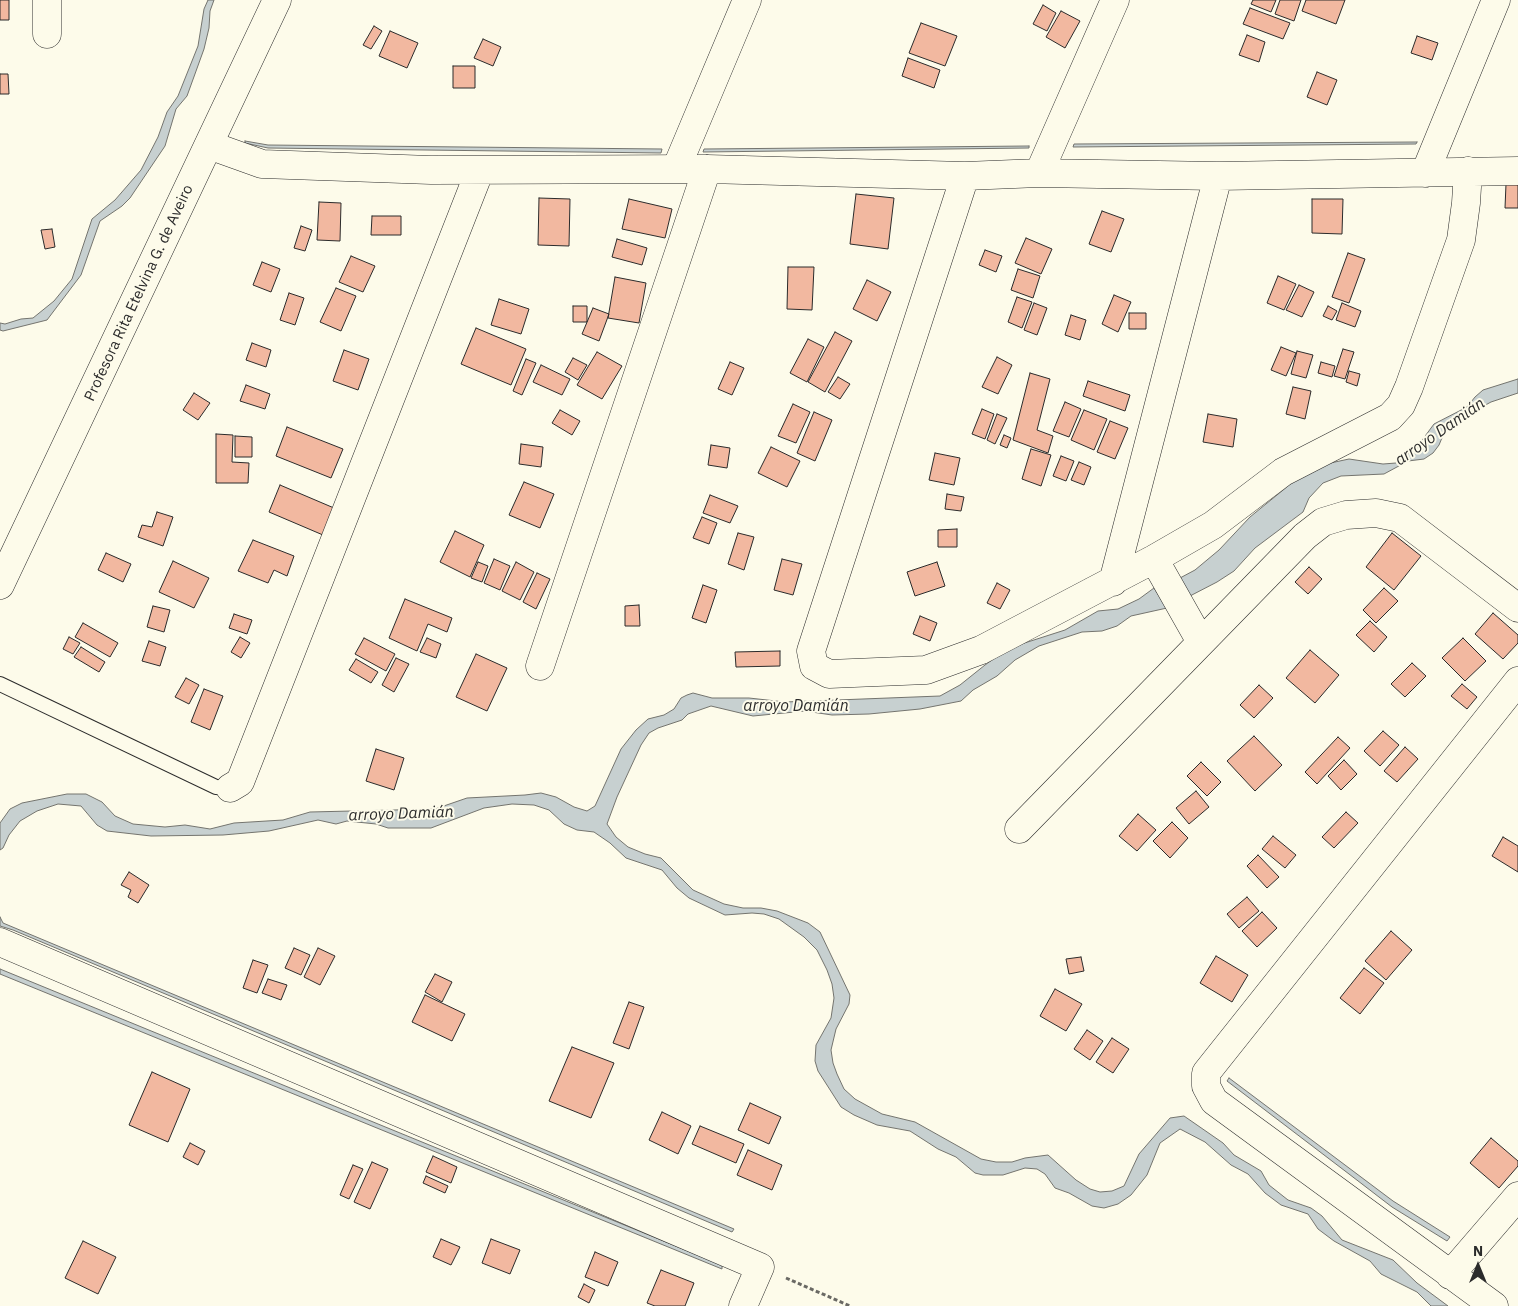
<!DOCTYPE html>
<html>
<head>
<meta charset="utf-8">
<style>
	body { margin:0 }
	#map { position:relative; width:1518px; height:1306px; overflow:hidden; background:#fdfbea; font-family:"IBM Plex Sans",sans-serif }
	canvas { display:block }
	.north { position:absolute; left:1453px; top:1241px; width:50px; height:50px; -webkit-text-stroke:4px #fdfbea; paint-order:stroke; rotate:0deg; font-size:14px; font-weight:700; line-height:20px; text-align:center; color:#2b2b2b }
	.north::after { content:''; display:block; margin:auto; width:18px; height:22px; background:#2b2b2b; clip-path:polygon(50% 0,100% 100%,50% 72%,0 100%) }
</style>
</head>
<body>
<div id="map">
<canvas width="1518" height="1306"></canvas>
<div class="north">N</div>
</div>
<script>
const g = document.querySelector('canvas').getContext('2d');
g.lineJoin = 'round';
function paint(path, color) { g.fillStyle = color; g.fill(path, 'evenodd'); }
const shape = rows => new Path2D(rows.map(r => 'M' + r).join(''));
function stroke(path, color, width, dash) { g.strokeStyle = color; g.lineWidth = width; g.lineCap = dash ? 'butt' : 'round'; g.setLineDash(dash || []); g.stroke(path); }
function label(font, color, halo, rows, align = 'center') {
  g.font = font + ' "IBM Plex Sans",sans-serif'; g.lineWidth = 4; g.setLineDash([]); g.textBaseline = 'middle'; g.strokeStyle = halo; g.fillStyle = color; for (const [text, x, y, turn = 0] of rows) {
    g.save(); g.translate(x, y); g.rotate((+turn || 0) * Math.PI / 180); g.textAlign = isNaN(turn) ? turn : align; if (halo) g.strokeText(text, 0, 0); g.fillText(text, 0, 0); g.restore();
  }
}
const water = shape([
	[208,0,214,0,210,11,209,28,204,49,187,96,176,109,165,146,130,198,122,206,100,221,81,275,47,320,3,331,0,330,0,323,5,324,21,319,33,318,54,301,72,279,92,219,115,200,141,170,158,137,167,112,178,96,198,46,204,9,208,0],
	[245,141,268,145,662,149,661,153,268,148,245,143,245,141],
	[1417,142,1416,144,1073,147,1074,144,1417,142],
	[1029,146,1029,148,703,152,704,149,1029,146],
	[1518,379,1518,393,1491,402,1478,409,1470,417,1454,424,1444,433,1439,445,1433,453,1424,459,1408,461,1384,474,1341,476,1323,483,1309,498,1303,512,1255,548,1234,571,1217,582,1188,597,1180,578,1195,570,1219,550,1250,517,1304,473,1321,465,1349,459,1383,464,1396,463,1417,447,1434,424,1467,407,1475,397,1483,390,1518,379],
	[1154,588,1167,608,1131,616,1117,626,1102,631,1082,632,1039,646,1015,660,997,676,973,690,961,701,920,709,869,714,832,715,805,711,753,716,711,706,688,714,682,720,658,728,649,733,641,745,617,797,607,824,616,837,628,847,645,854,661,858,693,890,724,904,743,908,761,908,777,911,808,923,820,932,850,995,849,1004,836,1029,831,1050,833,1063,837,1074,844,1089,855,1099,882,1114,915,1122,981,1159,996,1162,1012,1162,1025,1158,1048,1155,1076,1180,1090,1189,1100,1192,1112,1191,1124,1186,1139,1154,1170,1118,1184,1116,1223,1143,1234,1155,1261,1171,1269,1185,1288,1200,1311,1208,1322,1216,1342,1240,1393,1260,1417,1283,1448,1306,1431,1306,1417,1292,1381,1274,1370,1261,1334,1241,1318,1229,1308,1214,1281,1205,1265,1193,1248,1174,1231,1165,1205,1142,1180,1129,1160,1143,1147,1175,1131,1195,1118,1204,1104,1208,1092,1206,1069,1193,1055,1188,1045,1174,1037,1169,1025,1168,1003,1175,983,1175,975,1173,956,1157,938,1149,910,1131,877,1125,854,1115,841,1107,818,1071,815,1061,816,1045,831,1018,834,998,832,984,827,970,817,950,804,937,779,919,764,914,752,913,725,915,689,898,677,888,662,870,626,858,610,843,594,832,577,830,564,824,549,810,534,805,512,804,484,808,431,828,388,828,376,824,347,821,336,824,318,820,269,831,223,835,151,836,107,831,97,825,81,806,58,804,37,811,20,821,9,835,3,848,0,850,0,823,10,809,22,803,67,794,86,794,102,802,115,816,133,824,165,827,185,825,210,829,234,823,283,820,310,812,435,809,467,798,525,795,541,793,556,797,574,807,587,811,595,806,621,749,636,730,648,719,664,715,674,709,681,698,687,695,693,693,712,698,749,698,785,702,940,696,960,685,985,665,1009,648,1065,630,1098,611,1118,609,1139,599,1154,588],
	[0,917,3,923,734,1229,732,1232,13,930,0,926,0,917],
	[0,969,722,1265,722,1269,0,974,0,969],
	[1229,1078,1393,1201,1450,1237,1447,1241,1392,1207,1349,1174,1227,1081,1229,1078]
]);
const building = shape([
	[0,0,9,0,9,20,0,20,0,0],
	[1253,0,1276,0,1271,12,1251,4,1253,0],
	[1280,0,1301,0,1294,21,1275,14,1280,0],
	[1306,0,1345,0,1336,24,1302,11,1306,0],
	[1043,5,1056,13,1047,31,1033,24,1043,5],
	[1250,8,1290,23,1283,39,1243,24,1250,8],
	[1061,11,1080,21,1065,48,1046,37,1061,11],
	[921,23,957,36,945,66,909,53,921,23],
	[374,26,382,31,371,49,363,45,374,26],
	[390,31,418,43,407,68,379,56,390,31],
	[1247,35,1265,42,1259,62,1239,55,1247,35],
	[1417,36,1438,43,1432,60,1411,53,1417,36],
	[483,39,501,47,493,66,474,58,483,39],
	[908,58,940,70,934,88,902,76,908,58],
	[453,66,475,66,475,88,453,88,453,66],
	[1317,72,1337,80,1327,105,1307,97,1317,72],
	[0,74,8,74,9,94,0,94,0,74],
	[1506,184,1518,184,1518,208,1505,208,1506,184],
	[856,194,894,198,888,249,850,244,856,194],
	[539,198,570,199,569,246,538,245,539,198],
	[629,199,672,209,665,238,622,229,629,199],
	[1312,199,1343,199,1342,234,1312,233,1312,199],
	[319,202,341,203,340,241,317,240,319,202],
	[1102,211,1124,219,1111,252,1089,244,1102,211],
	[372,216,401,216,401,235,371,235,372,216],
	[301,226,312,230,305,251,294,248,301,226],
	[52,229,55,247,45,249,41,230,52,229],
	[1026,238,1052,249,1041,274,1015,263,1026,238],
	[617,239,647,248,642,265,612,257,617,239],
	[985,250,1002,256,996,272,979,265,985,250],
	[1348,253,1365,259,1349,303,1332,297,1348,253],
	[351,256,375,266,363,292,339,282,351,256],
	[262,262,280,269,271,292,253,285,262,262],
	[788,267,814,267,812,310,787,309,788,267],
	[1018,269,1040,276,1033,298,1011,290,1018,269],
	[1278,276,1296,284,1284,310,1267,303,1278,276],
	[615,277,646,283,639,323,608,318,615,277],
	[867,280,891,292,877,321,853,309,867,280],
	[1299,285,1314,292,1302,317,1286,310,1299,285],
	[336,288,356,296,341,331,320,322,336,288],
	[289,293,304,298,295,325,280,320,289,293],
	[1114,295,1131,302,1118,332,1102,324,1114,295],
	[1017,297,1032,302,1022,328,1008,322,1017,297],
	[499,299,529,309,521,334,491,325,499,299],
	[1034,303,1047,308,1037,335,1024,330,1034,303],
	[1342,303,1361,311,1355,327,1336,320,1342,303],
	[573,306,587,306,587,322,573,322,573,306],
	[1328,306,1337,311,1332,320,1323,316,1328,306],
	[593,308,609,314,599,341,582,334,593,308],
	[1129,313,1146,313,1146,329,1129,329,1129,313],
	[1071,315,1086,320,1080,340,1065,335,1071,315],
	[476,328,526,349,511,385,461,364,476,328],
	[835,332,852,341,825,392,808,382,835,332],
	[808,339,824,347,807,382,790,373,808,339],
	[252,343,271,350,266,367,246,360,252,343],
	[1281,347,1296,353,1286,376,1271,370,1281,347],
	[1343,349,1354,352,1345,379,1334,376,1343,349],
	[344,350,369,359,358,390,333,381,344,350],
	[1297,351,1313,355,1306,378,1291,374,1297,351],
	[597,352,622,366,602,399,577,385,597,352],
	[997,357,1012,365,998,394,982,387,997,357],
	[573,358,587,365,578,380,565,372,573,358],
	[526,359,536,363,522,395,513,391,526,359],
	[730,362,744,368,732,395,718,389,730,362],
	[1321,362,1335,366,1332,377,1318,373,1321,362],
	[541,365,570,379,562,395,533,382,541,365],
	[1349,371,1360,374,1357,386,1346,382,1349,371],
	[1030,373,1050,379,1037,430,1053,436,1048,453,1013,440,1030,373],
	[838,377,850,384,840,399,828,392,838,377],
	[1088,381,1130,395,1125,411,1083,396,1088,381],
	[246,385,270,394,265,409,240,401,246,385],
	[1293,387,1311,391,1305,419,1286,414,1293,387],
	[194,393,210,403,198,420,183,410,194,393],
	[1065,402,1081,409,1069,437,1053,431,1065,402],
	[793,404,810,412,796,443,778,436,793,404],
	[982,409,994,414,985,439,972,434,982,409],
	[560,410,580,421,572,435,552,423,560,410],
	[1084,410,1107,419,1094,450,1071,440,1084,410],
	[814,412,832,420,815,461,797,453,814,412],
	[997,414,1007,418,995,444,987,440,997,414],
	[1208,414,1237,419,1233,447,1203,442,1208,414],
	[1110,421,1128,428,1115,459,1097,452,1110,421],
	[287,427,343,449,331,478,276,456,287,427],
	[216,434,233,435,232,462,249,463,248,483,216,483,216,434],
	[1004,435,1011,438,1007,448,1000,445,1004,435],
	[235,436,252,437,252,457,235,457,235,436],
	[521,444,543,447,541,467,519,464,521,444],
	[711,445,730,448,727,468,708,465,711,445],
	[771,447,800,461,787,487,758,473,771,447],
	[1031,449,1051,455,1041,486,1022,479,1031,449],
	[935,453,960,458,954,485,929,480,935,453],
	[1061,456,1074,461,1066,481,1053,476,1061,456],
	[1079,462,1091,467,1084,485,1071,480,1079,462],
	[524,482,554,494,540,528,509,515,524,482],
	[280,485,334,508,323,535,269,512,280,485],
	[947,494,964,497,961,511,945,509,947,494],
	[710,495,738,506,730,523,703,513,710,495],
	[157,512,173,517,163,546,138,537,142,525,152,527,157,512],
	[702,517,717,523,709,544,693,538,702,517],
	[957,529,957,547,938,547,938,530,957,529],
	[455,531,484,545,470,577,440,562,455,531],
	[738,533,754,537,744,570,728,564,738,533],
	[1392,533,1421,556,1394,590,1366,567,1392,533],
	[253,540,294,556,287,576,274,570,268,583,238,571,253,540],
	[106,553,131,564,123,582,98,570,106,553],
	[494,559,510,566,500,590,484,583,494,559],
	[782,559,802,564,793,595,774,590,782,559],
	[173,561,209,578,194,608,159,592,173,561],
	[478,562,488,566,482,582,471,578,478,562],
	[516,562,534,572,520,600,502,591,516,562],
	[937,562,945,586,915,596,907,572,937,562],
	[1309,567,1322,579,1308,594,1295,582,1309,567],
	[537,573,550,579,536,609,523,602,537,573],
	[997,583,1010,590,1000,609,987,603,997,583],
	[703,585,717,590,706,623,692,618,703,585],
	[1384,588,1398,601,1376,623,1363,610,1384,588],
	[405,599,452,618,447,632,428,624,417,651,389,638,405,599],
	[639,605,640,626,625,626,625,606,639,605],
	[153,606,170,610,164,632,147,627,153,606],
	[1493,613,1518,635,1518,643,1503,659,1475,634,1493,613],
	[234,614,252,620,247,634,229,628,234,614],
	[920,616,937,623,930,641,913,634,920,616],
	[1370,621,1387,637,1374,652,1356,635,1370,621],
	[83,623,118,643,110,657,75,637,83,623],
	[69,637,80,643,73,654,63,649,69,637],
	[240,637,250,643,241,658,231,652,240,637],
	[364,638,395,654,386,671,355,654,364,638],
	[427,638,441,644,436,658,420,652,427,638],
	[1463,638,1486,661,1465,681,1442,658,1463,638],
	[149,641,166,647,160,666,142,661,149,641],
	[81,647,105,662,99,672,74,657,81,647],
	[1310,650,1339,675,1315,703,1286,678,1310,650],
	[780,651,780,666,736,667,735,652,780,651],
	[476,654,507,668,487,711,456,697,476,654],
	[396,658,409,664,394,692,382,685,396,658],
	[356,659,378,672,371,683,349,670,356,659],
	[1412,663,1426,676,1405,697,1391,684,1412,663],
	[186,678,199,685,189,704,175,697,186,678],
	[1462,684,1477,697,1467,709,1451,696,1462,684],
	[1259,685,1273,698,1254,718,1240,705,1259,685],
	[204,689,223,696,210,730,191,722,204,689],
	[1383,731,1399,745,1380,766,1364,751,1383,731],
	[1254,736,1282,765,1255,791,1227,761,1254,736],
	[1338,737,1350,748,1317,784,1305,772,1338,737],
	[1405,747,1418,759,1397,782,1384,771,1405,747],
	[376,749,404,758,394,790,366,781,376,749],
	[1344,760,1357,774,1341,790,1328,776,1344,760],
	[1201,762,1221,782,1207,796,1187,776,1201,762],
	[1196,791,1209,807,1189,824,1176,808,1196,791],
	[1346,812,1358,823,1334,848,1322,837,1346,812],
	[1138,814,1156,830,1137,851,1119,836,1138,814],
	[1172,822,1188,838,1170,858,1153,841,1172,822],
	[1273,836,1296,855,1285,868,1262,849,1273,836],
	[1503,837,1518,846,1518,872,1492,856,1503,837],
	[1258,855,1279,877,1267,888,1247,866,1258,855],
	[129,872,149,885,138,903,128,897,131,890,121,885,129,872],
	[1247,897,1259,911,1239,928,1227,914,1247,897],
	[1262,912,1277,928,1257,947,1242,931,1262,912],
	[1391,931,1412,950,1386,980,1365,961,1391,931],
	[294,948,310,955,301,975,285,968,294,948],
	[318,948,335,956,320,985,304,977,318,948],
	[1216,956,1248,975,1232,1002,1200,983,1216,956],
	[1081,957,1084,971,1069,974,1066,959,1081,957],
	[253,960,268,965,257,993,243,988,253,960],
	[1364,968,1384,983,1360,1014,1340,998,1364,968],
	[435,974,452,982,442,1002,425,992,435,974],
	[268,979,287,985,281,1000,262,993,268,979],
	[1055,989,1082,1004,1066,1031,1040,1016,1055,989],
	[425,995,465,1014,452,1041,412,1022,425,995],
	[629,1002,644,1007,629,1049,613,1043,629,1002],
	[1087,1030,1103,1041,1090,1060,1074,1049,1087,1030],
	[1112,1038,1129,1049,1113,1073,1096,1062,1112,1038],
	[572,1047,614,1063,591,1118,549,1101,572,1047],
	[152,1072,190,1089,168,1142,129,1125,152,1072],
	[750,1103,781,1117,769,1144,738,1130,750,1103],
	[662,1112,691,1126,678,1154,649,1140,662,1112],
	[700,1126,744,1144,736,1163,692,1144,700,1126],
	[1491,1138,1518,1161,1518,1166,1499,1188,1470,1163,1491,1138],
	[190,1143,205,1151,198,1165,183,1157,190,1143],
	[748,1150,782,1165,772,1190,737,1175,748,1150],
	[433,1156,457,1167,451,1183,426,1172,433,1156],
	[372,1162,388,1169,370,1209,354,1202,372,1162],
	[353,1165,363,1169,349,1199,340,1195,353,1165],
	[426,1176,448,1186,445,1193,423,1183,426,1176],
	[441,1239,460,1247,451,1265,433,1257,441,1239],
	[491,1239,520,1250,510,1274,482,1263,491,1239],
	[83,1241,116,1257,98,1294,65,1278,83,1241],
	[595,1252,618,1262,608,1286,585,1277,595,1252],
	[661,1270,694,1283,685,1306,655,1306,647,1303,661,1270],
	[584,1284,595,1290,589,1303,578,1297,584,1284]
]);
const path = shape([
	[786,1278,850,1306]
]);
const lane = shape([
	[0,684,216,787,230,788]
]);
const street = shape([
	[47,34,47,0],
	[209,145,262,164,431,170,707,169,965,176,1039,173,1218,176,1518,171],
	[676,169,747,0],
	[1039,173,1115,0],
	[1425,173,1496,0],
	[965,176,811,651,814,666,829,674,926,670,981,650,1154,559,1213,525,1283,472,1390,417,1401,405,1409,387,1461,240,1466,203,1468,171],
	[1154,559,1201,642],
	[1113,582,1218,176],
	[540,666,707,169],
	[230,788,240,782,480,170],
	[1019,829,1305,536,1323,522,1346,515,1376,513,1400,518,1518,608],
	[0,942,760,1267,743,1306],
	[1450,1275,1518,1196],
	[1494,1306,1214,1101,1206,1086,1206,1073,1518,681]
]);
const secondary = shape([
	[0,585,277,0]
]);
const streetNames = [
	["Profesora Rita Etelvina G. de Aveiro",139,293,-65]
];
const waterNames = [
	["arroyo Damián",1440,432,-35],
	["arroyo Damián",796,706],
	["arroyo Damián",401,814,-2]
];
paint(water, '#c7d0d0');
stroke(water, '#74746e', 1);
paint(building, '#f2b8a0');
stroke(building, '#2b2b2b', 1);
stroke(lane, '#2b2b2b', 16);
stroke(street, '#2b2b2b', 29);
stroke(secondary, '#2b2b2b', 29);
stroke(path, '#6a6964', 3, [4, 2.5]);
stroke(lane, '#fdfbea', 14);
stroke(street, '#fdfbea', 28);
stroke(secondary, '#fdfbea', 28);
label('15px', '#2b2b2b', '#fdfbea', streetNames);
label('italic 16px', '#2b2b2b', '#fdfbea', waterNames);
</script>
</body>
</html>
